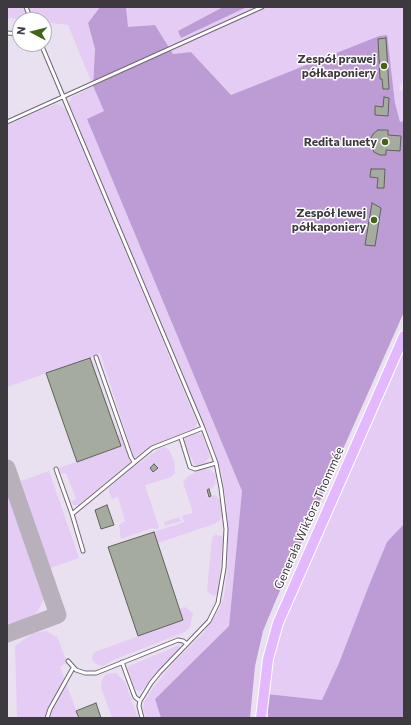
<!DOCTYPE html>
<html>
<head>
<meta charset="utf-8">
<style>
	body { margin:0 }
	#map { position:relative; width:411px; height:725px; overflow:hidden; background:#e9e1ef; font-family:Commissioner,sans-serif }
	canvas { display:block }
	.frame { position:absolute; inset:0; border:8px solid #3d3a3f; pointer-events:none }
	.north { position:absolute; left:12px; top:12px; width:40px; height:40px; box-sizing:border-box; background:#fff; border:1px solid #b1b0b2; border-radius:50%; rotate:277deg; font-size:11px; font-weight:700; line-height:16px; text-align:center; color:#3d3a3f }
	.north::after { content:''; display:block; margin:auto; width:14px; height:18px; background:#446318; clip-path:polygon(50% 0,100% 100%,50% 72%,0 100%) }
</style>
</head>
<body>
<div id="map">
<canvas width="411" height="725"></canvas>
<div class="frame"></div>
<div class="north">N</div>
</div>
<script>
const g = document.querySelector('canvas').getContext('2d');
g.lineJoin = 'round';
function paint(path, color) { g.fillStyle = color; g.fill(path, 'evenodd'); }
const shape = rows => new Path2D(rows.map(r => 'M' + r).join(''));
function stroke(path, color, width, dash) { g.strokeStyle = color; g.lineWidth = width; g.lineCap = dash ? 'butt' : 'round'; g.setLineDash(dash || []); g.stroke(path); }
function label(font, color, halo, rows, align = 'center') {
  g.font = font + ' Commissioner,sans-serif'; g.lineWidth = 3; g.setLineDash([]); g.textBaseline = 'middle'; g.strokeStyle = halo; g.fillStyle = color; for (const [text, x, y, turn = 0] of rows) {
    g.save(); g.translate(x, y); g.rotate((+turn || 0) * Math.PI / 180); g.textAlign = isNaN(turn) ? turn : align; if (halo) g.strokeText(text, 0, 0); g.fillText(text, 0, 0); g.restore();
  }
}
const green = shape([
	[7,7,100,7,88,23,95,49,93,86,104,111,87,119,242,491,229,626,155,699,161,718,146,718,143,709,144,702,153,688,174,662,204,632,220,608,224,596,227,575,228,547,226,503,222,474,211,440,70,106,69,102,72,97,93,86,68,25,44,22,44,20,7,18],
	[126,7,223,7,178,31,181,38,247,7,403,7,404,14,404,75,399,89,404,92,404,121,400,123,395,103,386,35,379,36,231,95,191,52,173,54,155,25,128,28],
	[56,104,62,106,66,110,197,423,195,428,150,446,134,458,100,353,87,359,7,387,7,125],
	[404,351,404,524,387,542,339,663,322,700,268,694,273,656,287,614],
	[198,433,202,434,209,454,209,458,204,463,199,466,194,464,184,442,186,437],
	[121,435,130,462,78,505,74,505,71,502,76,499,66,473,61,474,59,468,121,446,117,436],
	[165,447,169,450,174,461,175,473,171,477,145,485,159,528,154,529,152,528,121,539,119,525,125,521,118,497,112,499,109,492,109,488,128,471,159,449],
	[202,469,209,469,214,473,216,476,215,485,211,489,205,490,207,497,215,495,220,500,222,515,220,520,214,524,158,543,154,532,184,522,182,516,193,513,183,482,188,476],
	[49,471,79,558,50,568,21,481],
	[7,493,43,596,46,596,46,598,44,599,37,612,29,618,13,623,7,624],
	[179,517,181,521,165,526,164,522],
	[215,535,222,536,223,538,218,590,216,595,213,596,207,591,212,538],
	[185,607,193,613,190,627,185,632,113,660,103,666,96,664,93,661,92,656,95,652,183,620,180,609],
	[46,631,55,636,57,636,67,662,60,667,79,718,17,718,15,646,33,633],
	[179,645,180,648,141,691,138,691,134,688,128,669,129,666],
	[116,673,125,682,138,718,112,718,101,687,101,683,104,676,107,674]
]);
const forest = shape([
	[100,7,126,7,128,27,155,25,173,54,191,52,231,95,379,36,387,35,395,103,400,122,404,121,404,312,275,602,263,631,255,666,250,718,161,718,155,699,229,626,242,491,87,119,104,111,93,86,95,49,88,23],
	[223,7,247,7,181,38,178,31],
	[404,524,404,718,268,718,267,694,322,700,339,663,370,583,387,542]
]);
const taxiway = shape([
	[7,468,58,615,7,634]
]);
const building = shape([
	[386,38,389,89,383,89,382,79,380,79,378,39,386,38],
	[384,97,389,98,388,116,375,115,375,106,383,107,384,97],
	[378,130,388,130,388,135,401,136,400,151,386,150,386,155,380,155,374,152,372,148,371,138,373,134,378,130],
	[371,169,385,169,384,188,377,188,378,178,370,177,371,169],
	[372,203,381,208,375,246,365,245,372,203],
	[90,358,121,446,77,462,46,373,90,358],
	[154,464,158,468,153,472,150,468,154,464],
	[209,489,211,496,209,497,207,490,209,489],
	[107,505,114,525,101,529,95,510,107,505],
	[154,532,183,620,138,636,108,547,154,532],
	[96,703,101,718,79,718,76,711,96,703]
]);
const lane = shape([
	[26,7,31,20],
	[7,33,20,34],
	[41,44,203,428,216,463,221,488,226,529,224,568,218,603,209,621,160,672,151,683,140,701],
	[7,122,262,7],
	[96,357,131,457,134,462],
	[181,438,190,467,195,469,216,463],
	[56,469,72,514],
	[83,551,72,514,152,448,203,428],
	[68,661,76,670,85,673,96,673,178,640,183,641,187,644],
	[122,662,133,692,135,697,140,701,139,706,142,718],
	[47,718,50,709,73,668]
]);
const primary = shape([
	[261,718,268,659,278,623,404,336]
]);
const markers = [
	[384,66,4,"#446318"],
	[385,142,4,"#446318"],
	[374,220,4,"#446318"]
];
const poiNames = [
	["Zespół prawej",376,59],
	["półkaponiery",376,73],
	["Redita lunety",377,142],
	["Zespół lewej",366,213],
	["półkaponiery",366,227]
];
const streetNames = [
	["Generała Wiktora Thommée",309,518,-66]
];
paint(green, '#e4ccf5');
paint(forest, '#bd9bd5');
stroke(taxiway, '#b8b1bc', 17);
paint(building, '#a5ac9f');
stroke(building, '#5d6357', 1);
stroke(lane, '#6f6874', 5);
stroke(primary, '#fff', 12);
stroke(lane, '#fff', 3);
stroke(primary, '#e3b8ff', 10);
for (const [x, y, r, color] of markers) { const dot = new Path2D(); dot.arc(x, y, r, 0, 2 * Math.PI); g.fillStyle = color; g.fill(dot); stroke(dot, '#fff', 1.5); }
label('bold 12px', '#3d3a3f', '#fff', poiNames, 'right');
label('12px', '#3d3a3f', '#fff', streetNames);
</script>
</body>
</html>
